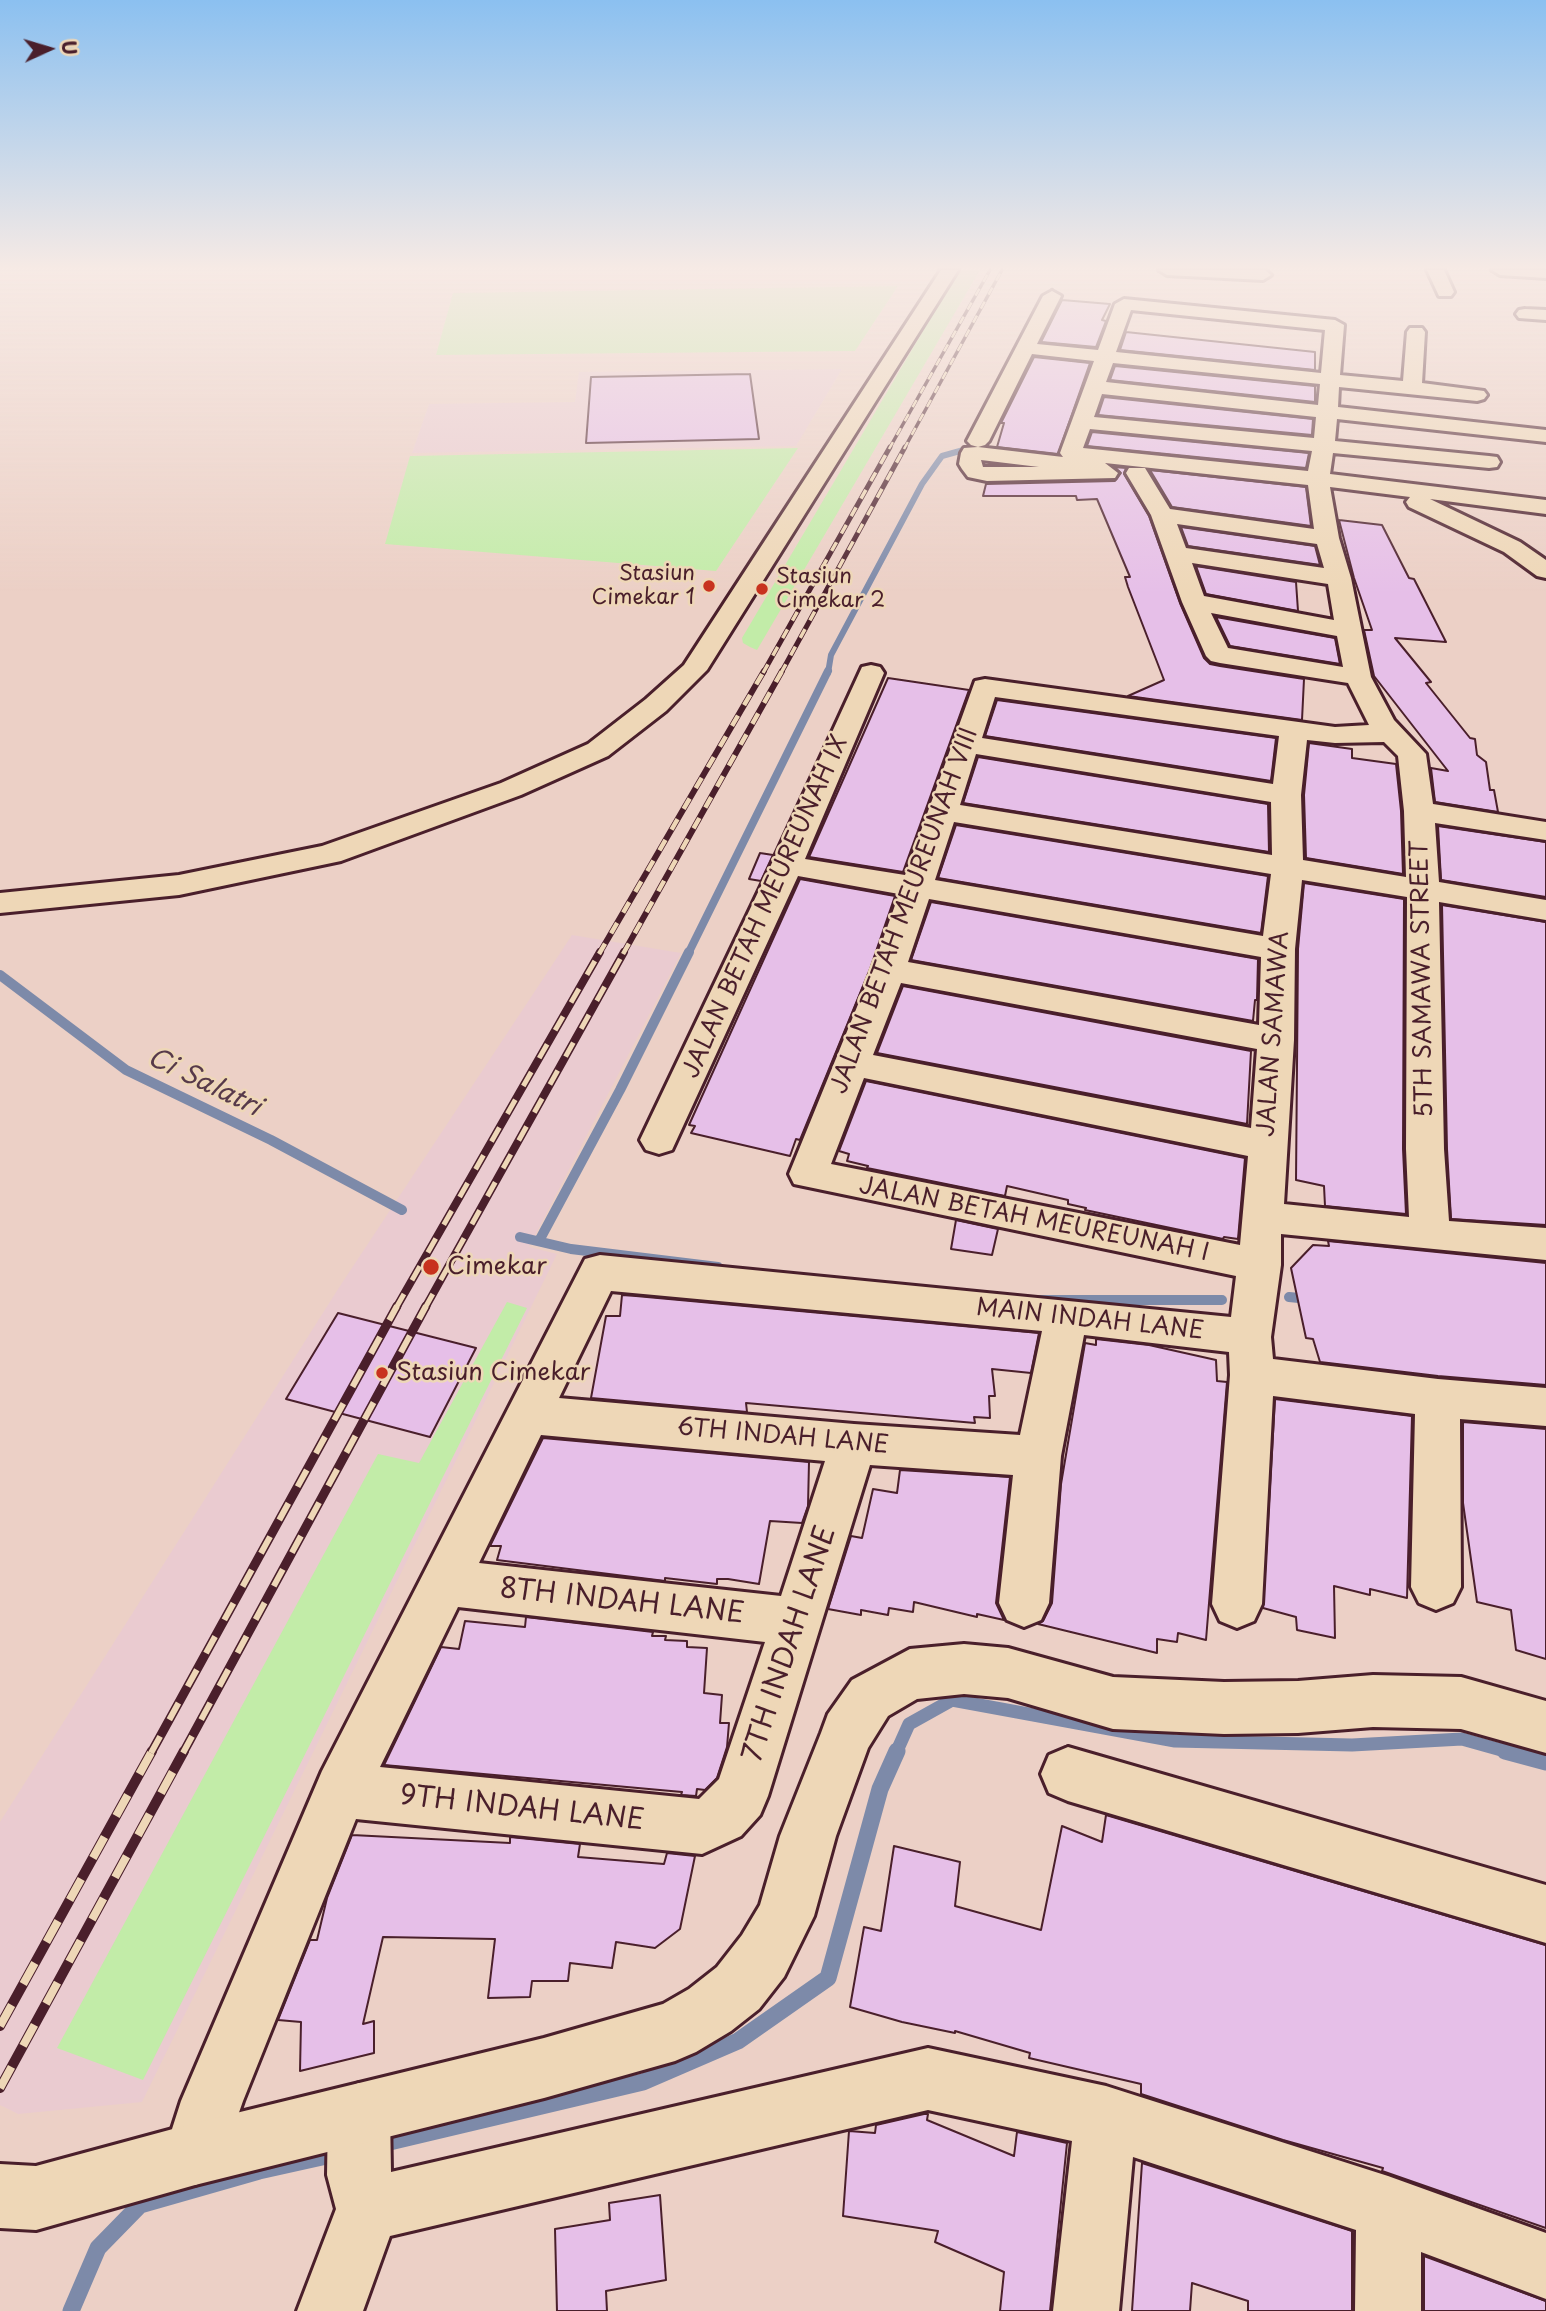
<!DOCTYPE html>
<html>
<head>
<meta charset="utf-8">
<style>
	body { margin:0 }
	#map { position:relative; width:1546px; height:2311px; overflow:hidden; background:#ecd0c6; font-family:"Playpen Sans",sans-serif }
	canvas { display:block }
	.north { position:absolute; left:14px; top:14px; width:70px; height:70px; -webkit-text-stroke:5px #eed7b7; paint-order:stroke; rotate:86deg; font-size:19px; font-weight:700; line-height:28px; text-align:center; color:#4a1f2b }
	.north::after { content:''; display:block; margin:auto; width:24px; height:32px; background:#4a1f2b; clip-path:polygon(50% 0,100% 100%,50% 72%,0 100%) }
</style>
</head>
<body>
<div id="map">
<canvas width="1546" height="2311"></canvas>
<div class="north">U</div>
</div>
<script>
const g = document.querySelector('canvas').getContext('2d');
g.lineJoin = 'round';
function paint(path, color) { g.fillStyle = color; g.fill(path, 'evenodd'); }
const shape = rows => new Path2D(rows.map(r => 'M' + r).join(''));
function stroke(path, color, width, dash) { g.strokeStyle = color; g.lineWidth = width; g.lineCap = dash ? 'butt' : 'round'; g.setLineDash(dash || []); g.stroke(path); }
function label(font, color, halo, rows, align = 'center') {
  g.font = font + ' "Playpen Sans",sans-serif'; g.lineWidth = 5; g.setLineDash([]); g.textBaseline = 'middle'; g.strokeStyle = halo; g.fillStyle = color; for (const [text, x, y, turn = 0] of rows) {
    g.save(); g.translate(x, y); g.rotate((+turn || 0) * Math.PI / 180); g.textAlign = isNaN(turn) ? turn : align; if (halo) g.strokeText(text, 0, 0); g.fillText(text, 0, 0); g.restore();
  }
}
const built = shape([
	[842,369,796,446,412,453,429,404,575,402,579,372],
	[572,935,681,953,529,1247,557,1254,142,2102,18,2114,0,2105,0,1822,340,1286]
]);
const green = shape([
	[959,270,980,270,757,650,750,647,743,643,742,638],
	[898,286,855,351,436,355,453,293],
	[798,448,716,571,385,544,410,456],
	[507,1302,527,1308,143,2080,57,2048,378,1454,419,1463]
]);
const streamFar4 = shape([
	[1092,462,1120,465],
	[1150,469,1256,479],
	[828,673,831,655,922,484,942,456,967,449]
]);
const streamFar3 = shape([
	[688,954,828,671]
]);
const streamFar2 = shape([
	[0,975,126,1070,271,1140,402,1210],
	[520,1237,571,1249,718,1267],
	[539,1241,620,1090,689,952],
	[1289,1297,1309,1299],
	[1040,1300,1222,1300]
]);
const streamFar1 = shape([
	[896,1753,909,1724,952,1700,1175,1741,1352,1745,1462,1739,1512,1753]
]);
const stream = shape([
	[1505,1751,1546,1762],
	[377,2145,643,2082,738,2041,828,1978,880,1789,897,1751],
	[71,2311,98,2248,140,2205,259,2171,340,2153]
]);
const building = shape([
	[1062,300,1110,304,1102,320,1106,321,1096,347,1041,342,1062,300],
	[1126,332,1315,352,1315,370,1120,350,1126,332],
	[1034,357,1090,363,1058,454,997,447,1004,423,1001,423,1034,357],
	[1115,366,1315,386,1315,402,1110,380,1115,366],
	[750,374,759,439,586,443,591,377,750,374],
	[1104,397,1313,419,1312,435,1098,415,1104,397],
	[1092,432,1309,453,1306,468,1087,446,1092,432],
	[1114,467,1126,468,1124,474,1149,516,1180,603,1204,658,1210,664,1220,666,1304,679,1302,720,1128,696,1164,680,1128,587,1125,577,1130,577,1097,499,1077,500,1076,496,983,496,986,484,1115,481,1121,473,1114,467],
	[1150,470,1306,487,1311,526,1172,507,1150,470],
	[1339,520,1382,525,1409,578,1414,579,1446,642,1395,638,1431,682,1426,683,1470,738,1475,739,1477,755,1486,762,1490,790,1494,790,1498,812,1435,802,1431,768,1448,771,1374,676,1364,630,1372,630,1354,578,1339,520],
	[1181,527,1315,546,1320,565,1188,546,1181,527],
	[1196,566,1296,582,1298,611,1206,594,1196,566],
	[1216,617,1335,638,1340,664,1230,646,1216,617],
	[888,678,969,690,903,872,809,857,888,678],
	[997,700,1276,738,1271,781,985,736,997,700],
	[1309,743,1352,749,1352,758,1396,764,1401,811,1403,874,1306,858,1304,795,1309,743],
	[978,757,1268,804,1269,852,963,803,978,757],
	[956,825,1268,876,1261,933,938,878,956,825],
	[1438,826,1546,842,1546,897,1441,880,1438,826],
	[760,853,773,855,761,881,749,879,760,853],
	[800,879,895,896,870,969,800,1140,796,1139,790,1156,691,1133,695,1126,689,1125,800,879],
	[1304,883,1404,899,1403,1149,1406,1214,1325,1206,1324,1186,1296,1180,1298,949,1304,883],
	[931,902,1258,959,1257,1000,1255,1000,1253,1021,911,960,931,902],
	[1442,905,1546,922,1546,1225,1451,1219,1447,1149,1442,905],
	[903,986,1251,1051,1247,1124,877,1053,903,986],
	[866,1081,1245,1158,1238,1239,1224,1237,1223,1239,1085,1210,1086,1208,1068,1204,1068,1200,1007,1186,1005,1196,867,1168,868,1166,847,1161,849,1154,839,1151,866,1081],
	[956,1220,998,1229,992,1255,951,1249,956,1220],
	[1328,1241,1546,1263,1546,1385,1438,1376,1320,1362,1313,1339,1306,1338,1291,1268,1313,1245,1329,1246,1328,1241],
	[622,1295,636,1296,1039,1333,1031,1373,992,1369,995,1396,989,1396,990,1418,974,1417,975,1423,746,1403,747,1412,591,1398,606,1316,620,1316,622,1295],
	[338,1313,476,1348,430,1437,286,1399,338,1313],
	[1096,1339,1149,1345,1216,1360,1217,1381,1227,1382,1206,1640,1178,1633,1177,1642,1157,1639,1157,1653,1038,1624,1043,1621,1052,1603,1061,1484,1085,1343,1096,1345,1096,1339],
	[1275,1399,1412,1416,1407,1598,1370,1589,1370,1595,1334,1586,1335,1638,1297,1630,1296,1617,1263,1608,1275,1399],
	[1463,1422,1546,1429,1546,1659,1516,1650,1511,1610,1477,1602,1463,1503,1463,1422],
	[543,1438,809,1462,808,1506,802,1523,770,1521,759,1584,728,1579,717,1579,717,1584,665,1578,665,1581,497,1560,501,1546,490,1546,543,1438],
	[900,1470,1010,1477,996,1603,1004,1620,977,1614,977,1617,914,1602,913,1612,889,1608,888,1615,861,1610,861,1615,828,1609,851,1536,862,1538,873,1489,897,1493,900,1470],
	[526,1617,653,1632,652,1636,666,1636,665,1640,687,1641,687,1647,707,1648,704,1693,722,1695,720,1723,729,1723,727,1747,717,1778,705,1790,697,1789,696,1796,681,1795,682,1792,384,1765,441,1647,459,1649,465,1621,525,1627,526,1617],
	[1106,1815,1546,1945,1546,2228,1382,2171,1383,2168,1283,2140,1141,2094,1141,2084,1029,2058,1030,2053,955,2031,955,2033,902,2022,850,2007,864,1927,881,1931,894,1846,960,1862,955,1906,1041,1930,1062,1826,1102,1842,1106,1815],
	[352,1835,510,1843,510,1837,580,1844,578,1857,664,1864,667,1853,695,1856,680,1929,655,1948,616,1942,612,1968,570,1963,568,1981,532,1981,530,1997,488,1998,495,1939,383,1937,363,2024,374,2021,374,2053,300,2071,301,2022,278,2020,310,1940,317,1940,327,1898,352,1835],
	[924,2114,928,2114,927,2120,1014,2156,1017,2132,1067,2143,1050,2311,1000,2311,1004,2272,935,2242,938,2231,843,2216,849,2131,875,2133,876,2125,924,2114],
	[1142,2163,1352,2231,1352,2311,1248,2311,1248,2301,1192,2283,1190,2311,1132,2311,1142,2163],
	[660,2195,666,2280,606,2291,607,2311,557,2311,555,2229,610,2220,609,2203,660,2195],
	[1424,2256,1546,2301,1546,2311,1424,2311,1424,2256]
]);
const minor = shape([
	[1159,270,1265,270,1271,275,1263,280,1167,275,1159,270],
	[1427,270,1444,270,1454,292,1451,296,1439,296,1427,270],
	[1492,270,1546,270,1546,278,1500,275,1492,270],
	[1052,291,1061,296,1037,344,1098,350,1115,304,1124,299,1335,320,1344,325,1340,375,1403,381,1407,332,1410,328,1422,328,1425,332,1422,383,1484,391,1487,395,1484,399,1477,401,1339,387,1338,407,1546,430,1546,442,1337,419,1335,441,1489,456,1497,457,1500,462,1497,467,1489,468,1333,453,1330,474,1546,500,1546,514,1430,499,1520,542,1546,560,1546,578,1537,576,1504,552,1409,507,1406,502,1410,497,1330,487,1339,538,1351,578,1371,677,1394,720,1426,754,1433,804,1546,822,1546,840,1435,823,1439,882,1546,900,1546,920,1439,902,1444,1149,1449,1221,1546,1228,1546,1260,1281,1234,1281,1265,1271,1337,1273,1359,1438,1379,1546,1388,1546,1426,1460,1419,1461,1587,1453,1603,1436,1610,1419,1603,1411,1587,1415,1414,1273,1396,1262,1604,1254,1621,1237,1628,1220,1621,1212,1604,1230,1375,1229,1352,1084,1335,1061,1456,1049,1603,1041,1620,1024,1627,1007,1620,999,1603,1013,1475,870,1465,768,1796,760,1815,741,1836,702,1854,356,1819,243,2101,217,2176,195,2185,173,2176,164,2154,181,2101,322,1771,585,1259,600,1255,1231,1317,1236,1276,794,1184,789,1174,872,970,899,894,798,876,672,1150,659,1154,646,1150,640,1140,771,865,862,667,871,665,880,667,884,673,805,859,905,875,975,681,985,679,1335,727,1369,725,1348,683,1220,663,1211,661,1206,656,1182,602,1151,515,1126,473,1129,468,1145,468,1170,509,1314,529,1308,485,1105,463,1118,473,1115,478,987,481,968,477,962,469,959,464,961,453,964,448,978,447,971,445,967,441,1043,296,1052,291],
	[1131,310,1325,330,1321,373,1116,352,1131,310],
	[1032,354,1094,361,1060,453,1063,457,978,447,985,445,989,441,1032,354],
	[1113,363,1320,384,1318,405,1106,382,1113,363],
	[1102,394,1316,417,1314,438,1094,417,1102,394],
	[1090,429,1312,451,1308,471,1083,448,1090,429],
	[981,460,1039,467,983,467,981,460],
	[1177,524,1317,544,1324,568,1186,548,1177,524],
	[1192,563,1328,584,1334,620,1204,596,1192,563],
	[1211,613,1337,636,1343,667,1228,648,1211,613],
	[995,697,1279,736,1273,784,982,738,995,697],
	[1307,740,1335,743,1384,742,1398,756,1404,811,1406,877,1303,860,1301,795,1307,740],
	[976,754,1271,802,1272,855,960,805,976,754],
	[954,822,1271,874,1263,936,935,880,954,822],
	[1302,880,1407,897,1406,1149,1409,1217,1284,1204,1294,1040,1295,949,1302,880],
	[929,899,1261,957,1259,1025,908,962,929,899],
	[901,983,1257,1049,1251,1128,873,1055,901,983],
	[864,1078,1248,1156,1240,1245,831,1164,864,1078],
	[611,1291,1042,1331,1020,1435,854,1424,559,1398,611,1291],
	[541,1435,825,1461,781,1596,479,1563,541,1435],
	[458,1607,765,1642,719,1779,699,1799,380,1767,458,1607],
	[1525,309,1546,310,1546,320,1519,318,1516,314,1519,310,1525,309],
	[1068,1747,1546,1885,1546,1943,1068,1801,1049,1793,1041,1774,1049,1755,1068,1747],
	[928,2048,1106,2086,1388,2176,1546,2233,1546,2299,1421,2252,1421,2311,1355,2311,1356,2230,1133,2157,1119,2311,1053,2311,1072,2141,928,2110,390,2236,363,2311,297,2311,336,2209,327,2175,328,2114,337,2092,359,2083,381,2092,390,2114,391,2172,928,2048]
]);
const tertiary = shape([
	[941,270,958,270,707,670,666,711,608,756,521,795,341,861,179,895,0,913,0,893,179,875,322,846,501,783,588,744,646,699,684,665,941,270],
	[964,1644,1008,1648,1113,1677,1224,1682,1298,1681,1373,1675,1461,1677,1546,1701,1546,1753,1461,1729,1373,1727,1298,1733,1224,1734,1113,1729,1008,1698,964,1694,917,1699,888,1716,868,1748,836,1836,814,1916,784,1977,759,2009,731,2031,696,2052,675,2061,544,2098,195,2185,36,2230,0,2228,0,2164,36,2166,195,2123,544,2038,663,2004,689,1989,717,1967,742,1935,760,1905,780,1836,821,1733,828,1714,852,1680,910,1649,964,1644]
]);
const railFar5 = shape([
	[889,449,990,270],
	[904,449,1002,270]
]);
const railFar4 = shape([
	[763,673,890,447],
	[781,673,905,447]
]);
const railFar3 = shape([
	[599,954,764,671],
	[623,954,782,671]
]);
const railFar2 = shape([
	[396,1308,600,952],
	[425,1308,624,952]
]);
const railFar1 = shape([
	[151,1753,397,1306],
	[183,1753,426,1306]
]);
const rail = shape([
	[0,2026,152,1751],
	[0,2088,184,1751]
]);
const markers = [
	[709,586,7,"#c8321e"],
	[762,589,7,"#c8321e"],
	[431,1267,9,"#c8321e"],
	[382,1373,7,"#c8321e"]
];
const farPoinames = [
	["Stasiun",695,574],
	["Cimekar 1",695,598],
	["Stasiun",776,577,"left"],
	["Cimekar 2",776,601,"left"]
];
const streetNames = [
	["JALAN BETAH MEUREUNAH IX",766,907,-66],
	["JALAN BETAH MEUREUNAH VIII",905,911,-70],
	["5TH SAMAWA STREET",1423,979,-91],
	["JALAN SAMAWA",1274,1034,-86],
	["JALAN BETAH MEUREUNAH I",1034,1220,11],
	["MAIN INDAH LANE",1090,1320,6],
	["6TH INDAH LANE",783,1437,5]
];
const poiNames = [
	["Cimekar",447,1267],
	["Stasiun Cimekar",396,1373]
];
const waterNames = [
	["Ci Salatri",204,1083,26]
];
const nearStreetnames = [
	["8TH INDAH LANE",622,1602,6],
	["7TH INDAH LANE",790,1644,-72],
	["9TH INDAH LANE",522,1809,6]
];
paint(built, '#eacbd0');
paint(green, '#c2eca8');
stroke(streamFar4, '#7d8aa9', 6);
stroke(streamFar3, '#7d8aa9', 8);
stroke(streamFar2, '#7d8aa9', 10);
stroke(streamFar1, '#7d8aa9', 13);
stroke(stream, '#7d8aa9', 17);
paint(building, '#e6bfe8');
stroke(building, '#4a1f2b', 2);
stroke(minor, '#4a1f2b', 6);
stroke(tertiary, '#4a1f2b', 6);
paint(minor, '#eed7b7');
paint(tertiary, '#eed7b7');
stroke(railFar5, '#4a1f2b', 3.5);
stroke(railFar4, '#4a1f2b', 5);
stroke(railFar3, '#4a1f2b', 6);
stroke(railFar2, '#4a1f2b', 8);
stroke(railFar1, '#4a1f2b', 9);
stroke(rail, '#4a1f2b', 10);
stroke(railFar5, '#eed7b7', 2.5, [8]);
stroke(railFar4, '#eed7b7', 3.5, [10]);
stroke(railFar3, '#eed7b7', 4.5, [12]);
stroke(railFar2, '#eed7b7', 5, [16]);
stroke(railFar1, '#eed7b7', 6, [19]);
stroke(rail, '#eed7b7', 8, [24]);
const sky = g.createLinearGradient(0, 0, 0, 594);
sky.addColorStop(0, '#8bc0f0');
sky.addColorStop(0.45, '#f6eae5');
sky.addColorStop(1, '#f6eae500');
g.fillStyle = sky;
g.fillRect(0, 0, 1546, 594);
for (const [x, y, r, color] of markers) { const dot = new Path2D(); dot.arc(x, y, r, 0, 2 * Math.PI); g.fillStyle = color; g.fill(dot); stroke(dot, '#eed7b7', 2.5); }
label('21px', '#4a1f2b', '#eed7b7', farPoinames, 'right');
label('24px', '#4a1f2b', '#eed7b7', streetNames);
label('24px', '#4a1f2b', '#eed7b7', poiNames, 'left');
label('italic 26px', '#573a4a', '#eed7b7', waterNames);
label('28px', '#4a1f2b', '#eed7b7', nearStreetnames);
</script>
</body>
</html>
